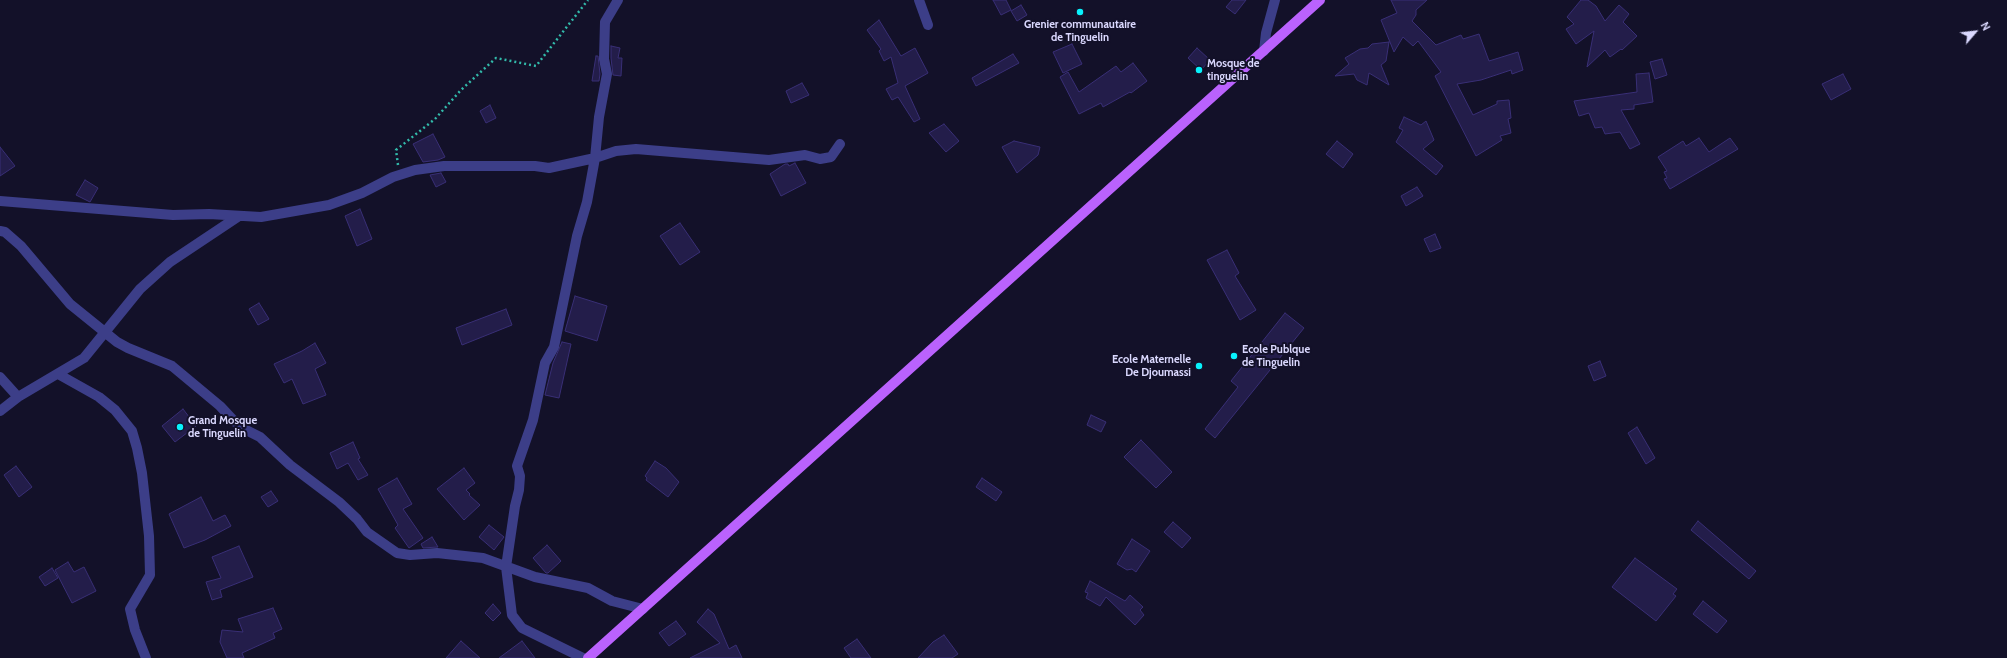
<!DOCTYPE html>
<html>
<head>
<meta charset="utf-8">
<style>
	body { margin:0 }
	#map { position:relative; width:2007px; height:658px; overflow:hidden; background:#131129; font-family:Cabin,sans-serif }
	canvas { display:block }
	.north { position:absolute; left:1955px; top:12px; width:40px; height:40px; -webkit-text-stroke:3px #131129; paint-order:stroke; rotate:62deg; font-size:11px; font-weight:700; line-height:16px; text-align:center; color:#dbd9ff }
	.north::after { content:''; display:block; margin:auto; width:14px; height:18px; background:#dbd9ff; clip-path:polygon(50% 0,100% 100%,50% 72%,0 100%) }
</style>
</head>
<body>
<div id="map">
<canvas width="2007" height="658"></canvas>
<div class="north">N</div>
</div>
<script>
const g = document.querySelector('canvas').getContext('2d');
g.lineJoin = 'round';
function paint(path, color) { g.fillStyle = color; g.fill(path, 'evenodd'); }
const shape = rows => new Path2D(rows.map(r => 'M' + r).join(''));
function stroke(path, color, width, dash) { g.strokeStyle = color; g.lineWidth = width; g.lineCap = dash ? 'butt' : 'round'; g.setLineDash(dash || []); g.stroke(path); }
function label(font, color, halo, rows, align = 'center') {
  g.font = font + ' Cabin,sans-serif'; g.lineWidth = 4; g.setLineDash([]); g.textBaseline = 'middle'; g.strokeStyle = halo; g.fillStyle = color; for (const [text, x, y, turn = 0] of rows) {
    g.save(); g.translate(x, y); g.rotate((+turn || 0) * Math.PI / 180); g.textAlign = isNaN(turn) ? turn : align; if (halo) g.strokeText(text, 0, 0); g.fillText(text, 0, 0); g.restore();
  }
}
const building = shape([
	[993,0,1006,0,1011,10,1001,15,993,0],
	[1232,0,1246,0,1235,14,1226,7,1232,0],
	[1391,0,1427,0,1416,10,1416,15,1412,21,1436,45,1461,35,1463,39,1479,34,1489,61,1518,52,1523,70,1512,74,1511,70,1481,80,1457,84,1473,115,1497,104,1497,101,1509,100,1511,118,1508,119,1511,133,1500,136,1502,140,1476,156,1435,76,1441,72,1418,41,1413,46,1403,37,1394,52,1381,20,1397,13,1391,0],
	[1581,0,1588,0,1596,6,1605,21,1619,5,1629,14,1623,22,1637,36,1622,50,1621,49,1610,57,1605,50,1587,67,1594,31,1576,44,1566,29,1574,24,1567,17,1581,0],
	[1021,5,1027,15,1017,21,1011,11,1021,5],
	[879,20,901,56,915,48,928,73,905,86,920,119,914,122,898,97,892,100,886,89,898,83,891,57,884,61,879,51,881,49,867,30,879,20],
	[1389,42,1386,61,1381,65,1389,85,1369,73,1367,85,1357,80,1354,74,1335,76,1349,64,1345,58,1360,49,1368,48,1372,44,1389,42],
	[1072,44,1082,64,1063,73,1053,52,1072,44],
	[611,46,620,48,618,58,622,58,621,76,613,75,611,58,611,46],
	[1197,48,1210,60,1201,70,1188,58,1197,48],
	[1013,54,1019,63,976,86,972,78,1013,54],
	[596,56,598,56,600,74,599,81,592,81,596,56],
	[1662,59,1667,75,1655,79,1650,62,1662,59],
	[1133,63,1147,81,1131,93,1130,92,1103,107,1101,103,1079,114,1060,77,1068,72,1079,92,1116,66,1121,72,1133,63],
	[1649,73,1653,102,1634,105,1634,109,1621,110,1640,144,1630,149,1620,132,1605,134,1602,127,1595,128,1589,113,1579,116,1574,101,1637,92,1636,74,1649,73],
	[1843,74,1851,89,1831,100,1822,84,1843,74],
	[802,83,809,95,791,103,786,91,802,83],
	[490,105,496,118,486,123,480,111,490,105],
	[1404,117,1421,125,1426,121,1434,140,1423,149,1443,166,1436,175,1396,142,1403,130,1399,128,1404,117],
	[944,124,959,141,946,152,929,133,944,124],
	[433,134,445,157,438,160,423,162,413,144,433,134],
	[1699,138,1709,152,1730,138,1738,149,1670,189,1664,179,1667,178,1664,172,1667,171,1658,157,1683,141,1686,146,1699,138],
	[1014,141,1040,147,1038,155,1017,173,1002,147,1014,141],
	[1337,141,1353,154,1343,168,1326,154,1337,141],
	[0,147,15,166,0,176,0,147],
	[795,163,806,183,781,196,770,174,785,164,788,164,789,166,795,163],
	[441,173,446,182,436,187,430,175,441,173],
	[85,180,98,188,90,202,76,195,85,180],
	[1417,187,1423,196,1406,206,1401,196,1417,187],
	[360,209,372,239,357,246,345,216,360,209],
	[680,223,700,252,680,265,660,236,680,223],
	[1435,234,1441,248,1430,252,1424,239,1435,234],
	[1227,250,1239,273,1235,276,1256,310,1240,320,1207,260,1227,250],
	[575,296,607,306,597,341,565,331,575,296],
	[259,303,269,319,258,325,249,309,259,303],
	[506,309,512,325,462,345,456,328,506,309],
	[1285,313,1304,328,1215,438,1205,429,1238,387,1231,381,1285,313],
	[562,342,571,344,559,398,545,395,553,363,562,342],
	[315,343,326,363,315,369,326,395,303,404,292,379,284,383,274,364,302,351,315,343],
	[1600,361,1606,376,1594,381,1588,366,1600,361],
	[183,409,196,426,175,442,162,426,183,409],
	[1091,415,1106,422,1101,432,1087,425,1091,415],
	[1637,427,1655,458,1646,464,1628,433,1637,427],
	[1141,440,1172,472,1156,488,1124,457,1141,440],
	[353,442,360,458,358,459,368,475,358,480,348,463,337,469,330,453,353,442],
	[655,461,666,468,679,482,668,497,646,480,647,478,645,476,655,461],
	[16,466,32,487,19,497,4,475,16,466],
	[464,468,475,483,466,490,470,494,469,495,480,505,464,520,437,489,464,468],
	[397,478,412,504,403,509,423,538,409,548,395,528,398,525,378,489,397,478],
	[982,478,1002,492,996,501,976,487,982,478],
	[271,491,278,501,268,507,261,497,271,491],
	[201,497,213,521,225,515,231,526,205,540,184,548,169,514,201,497],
	[1698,521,1756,571,1749,579,1691,530,1698,521],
	[1173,522,1191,538,1182,548,1164,532,1173,522],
	[489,525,504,537,494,550,479,537,489,525],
	[432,537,438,547,423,548,421,544,432,537],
	[1132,539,1150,551,1136,572,1132,569,1127,570,1117,564,1132,539],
	[547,545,561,561,548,573,546,573,533,558,547,545],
	[239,546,253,577,220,590,222,597,212,600,206,582,221,578,212,557,239,546],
	[1635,558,1677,589,1673,594,1676,596,1656,621,1612,587,1635,558],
	[68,562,74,572,84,567,96,591,72,603,55,570,68,562],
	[52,568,58,578,45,586,39,577,52,568],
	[1090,581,1125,601,1130,595,1143,607,1140,610,1144,615,1135,625,1106,597,1100,606,1086,598,1088,593,1085,592,1090,581],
	[1703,601,1727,621,1717,633,1693,614,1703,601],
	[493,604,501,613,493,621,485,613,493,604],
	[273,608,282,629,273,633,275,638,242,653,244,658,227,658,220,642,222,630,243,632,238,619,273,608],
	[708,609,714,614,729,649,736,645,742,658,690,658,720,643,697,622,708,609],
	[676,621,686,634,669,646,659,633,676,621],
	[944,635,958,654,952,658,918,658,933,642,944,635],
	[857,639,871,658,851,658,844,648,857,639],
	[461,641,480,658,446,658,461,641],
	[522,641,535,658,499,658,522,641]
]);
const path = shape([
	[398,165,396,150,435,119,461,90,496,58,536,66,588,0]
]);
const street = shape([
	[919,0,928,25],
	[1264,51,1266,33,1275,0],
	[0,201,173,215,209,214,261,217,329,205,362,193,393,177,415,170,444,166,535,166,549,168,595,158,616,151,636,149,769,160,805,155,820,159,831,157,840,144],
	[0,231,5,232,21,246,70,304,117,342,128,348,172,366,220,406,235,422,248,431,260,437,290,465,339,502,357,519,367,532,397,553,410,555,437,553,483,558,535,577,588,588,612,601,643,609],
	[58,374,99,397,115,410,132,431,137,448,142,473,149,536,150,575,130,609,135,630,146,658],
	[0,377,18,397],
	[0,411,18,397,84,358,140,289,170,262,239,216],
	[583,658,522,628,512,615,506,567,515,506,519,490,520,476,517,466,533,420,545,363,554,347,577,236,587,202,595,158,599,117,607,74,604,59,605,22,618,0]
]);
const primary = shape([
	[588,658,1320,0]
]);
const markers = [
	[1080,12,4,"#08f2fc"],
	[1199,70,4,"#08f2fc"],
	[1234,356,4,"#08f2fc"],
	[1199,366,4,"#08f2fc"],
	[180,427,4,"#08f2fc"]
];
const poiNames = [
	["Grenier communautaire",1080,25,"center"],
	["de Tinguelin",1080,38,"center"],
	["Mosque de",1207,64],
	["tinguelin",1207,77],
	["Ecole Publque",1242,350],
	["de Tinguelin",1242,363],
	["Ecole Maternelle",1191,360,"right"],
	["De Djoumassi",1191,373,"right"],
	["Grand Mosque",188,421],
	["de Tinguelin",188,434]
];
paint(building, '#231d4a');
stroke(building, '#392f76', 1);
stroke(path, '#32baaa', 2.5, [2, 3]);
stroke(street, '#3c3e88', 10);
stroke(primary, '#ba62fd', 10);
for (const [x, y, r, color] of markers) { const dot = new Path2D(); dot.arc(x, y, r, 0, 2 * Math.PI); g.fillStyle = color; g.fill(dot); stroke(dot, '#131129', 1.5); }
label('bold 11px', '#dbd9ff', '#131129', poiNames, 'left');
</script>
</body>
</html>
